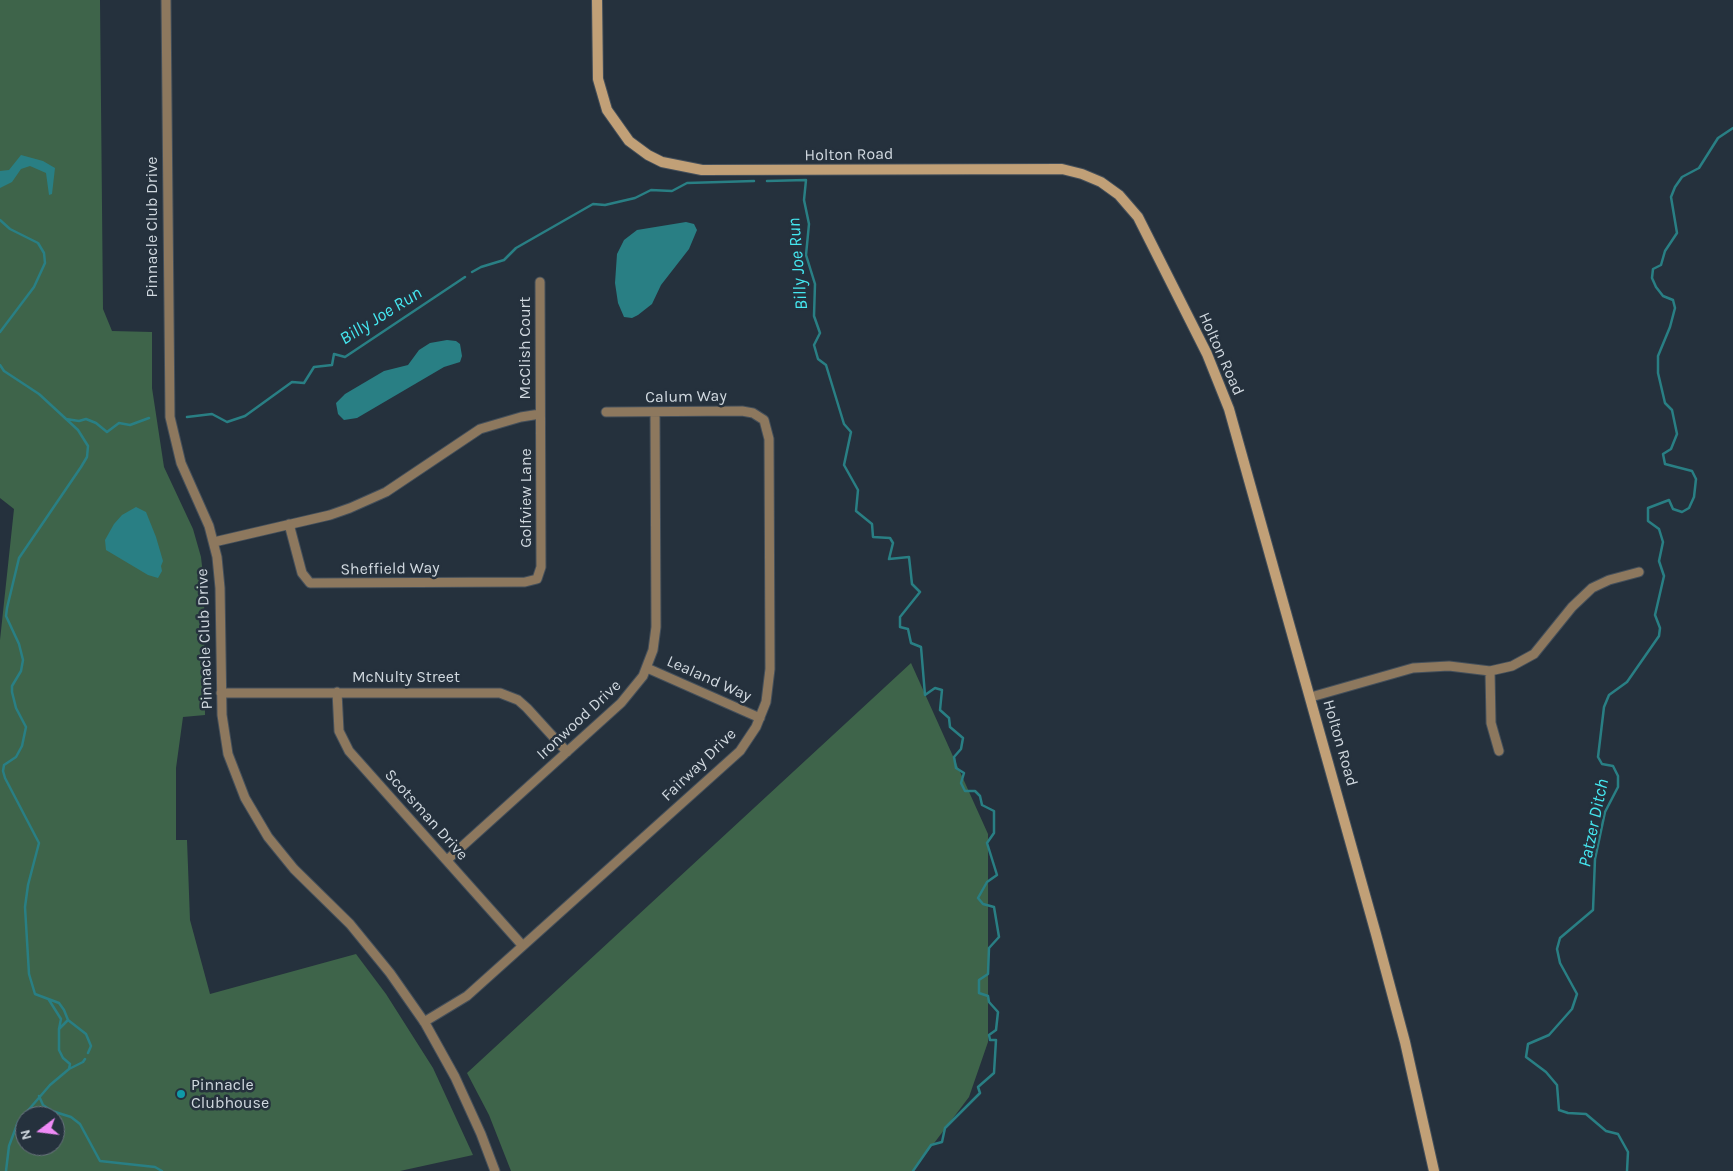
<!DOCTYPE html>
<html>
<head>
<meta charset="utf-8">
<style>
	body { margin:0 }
	#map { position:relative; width:1733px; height:1171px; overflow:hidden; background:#25313d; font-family:Karla,sans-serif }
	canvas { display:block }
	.north { position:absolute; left:15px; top:1106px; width:50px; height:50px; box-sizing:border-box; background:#25313d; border:1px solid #69747e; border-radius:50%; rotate:255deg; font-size:14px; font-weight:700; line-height:20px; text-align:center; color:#d0d8df }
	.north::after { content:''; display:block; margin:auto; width:18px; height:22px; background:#ef8bf7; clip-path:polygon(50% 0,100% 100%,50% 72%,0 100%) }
</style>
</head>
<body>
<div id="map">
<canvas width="1733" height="1171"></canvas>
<div class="north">N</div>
</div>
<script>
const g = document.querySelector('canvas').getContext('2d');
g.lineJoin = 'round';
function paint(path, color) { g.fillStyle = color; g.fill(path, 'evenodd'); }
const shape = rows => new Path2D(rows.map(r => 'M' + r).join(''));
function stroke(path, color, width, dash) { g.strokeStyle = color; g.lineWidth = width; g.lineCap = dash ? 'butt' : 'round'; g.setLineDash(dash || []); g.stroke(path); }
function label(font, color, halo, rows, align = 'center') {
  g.font = font + ' Karla,sans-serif'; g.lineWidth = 5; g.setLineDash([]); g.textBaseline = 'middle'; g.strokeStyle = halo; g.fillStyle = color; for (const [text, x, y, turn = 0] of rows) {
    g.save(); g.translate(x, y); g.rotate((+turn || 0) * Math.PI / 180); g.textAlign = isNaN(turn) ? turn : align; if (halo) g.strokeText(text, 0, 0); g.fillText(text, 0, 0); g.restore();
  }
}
const green = shape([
	[0,0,100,0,103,309,112,331,152,332,152,388,164,467,193,529,201,557,204,583,205,715,183,717,176,768,176,840,187,840,190,920,210,994,356,954,386,994,433,1068,473,1155,400,1171,0,1171,0,640,14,509,0,498],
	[25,1116,55,1116,55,1146,25,1146],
	[911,663,988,834,988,1042,969,1097,913,1171,511,1171,489,1115,467,1073]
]);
const water = shape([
	[21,155,43,161,55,168,52,194,49,195,46,173,30,166,21,169,12,182,0,188,0,171,9,170],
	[686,222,694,224,697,230,689,249,661,285,652,304,638,315,632,318,624,317,618,303,615,283,617,254,624,240,637,230],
	[447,340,456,341,460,344,462,356,460,362,444,367,357,418,344,420,338,414,336,403,345,394,384,371,408,365,419,350,430,343],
	[136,507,146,512,156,537,163,561,161,566,162,571,158,578,148,575,106,550,105,540,114,524,122,515]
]);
const stream = shape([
	[767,181,806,180,804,200,809,224,806,255,815,284,814,316,820,333,814,345,818,359,826,365,844,424,851,432,844,465,858,490,856,511,872,524,873,537,890,538,893,543,889,559,909,557,912,584,920,592,900,617,900,627,908,629,911,643,921,647,925,695,935,688,942,690,940,710,949,718,950,727,963,738,961,749,954,757,956,768,964,773,961,783,965,791,975,791,980,796,982,805,994,811,994,833,987,843,997,875,987,882,978,898,983,904,994,907,999,937,989,948,988,974,979,980,979,993,988,996,989,1002,998,1012,996,1030,989,1035,990,1040,996,1040,994,1073,978,1087,980,1093,945,1128,942,1142,931,1145,913,1171],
	[0,220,10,229,38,243,44,253,45,263,34,287,0,332],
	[472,272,481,267,504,260,516,248,593,204,605,205,635,198,651,190,672,191,687,183,754,181],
	[0,365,4,371,39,394,78,430,88,446,87,457,81,467,19,558,7,608,6,616,19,644,23,660,21,671,12,686,12,692,16,708,26,727,22,746,16,757,4,765,3,771,5,778,39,843,28,885,25,907,29,974,35,994,59,1003,64,1010,68,1020,59,1029],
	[187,417,212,414,227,422,245,416,292,382,304,383,314,367,332,365,334,354,345,357,465,277],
	[66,419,79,421,86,419,96,423,107,432,119,423,130,425,149,418],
	[68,1020,86,1034,91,1046,88,1053],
	[69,1069,83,1062,85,1059],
	[39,1096,43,1105,52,1111,71,1117,80,1124,100,1161,155,1167,162,1171],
	[6,1171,9,1146,18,1122,50,1085,69,1069,70,1064,63,1058,59,1050,59,1029,61,1019,49,1000],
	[1627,1171,1628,1152,1618,1134,1606,1131,1586,1114,1568,1113,1559,1110,1557,1085,1546,1072,1526,1057,1528,1044,1549,1035,1572,1009,1577,994,1560,963,1557,949,1560,938,1593,910,1595,859,1605,812,1618,787,1618,776,1613,766,1602,764,1598,757,1604,707,1609,695,1627,682,1659,636,1660,628,1655,615,1664,576,1659,561,1663,542,1659,529,1648,521,1648,508,1669,500,1673,509,1682,512,1689,508,1694,497,1696,479,1692,471,1665,464,1663,454,1671,449,1677,434,1672,410,1665,403,1658,373,1658,356,1670,327,1675,308,1673,300,1663,296,1656,287,1652,278,1653,269,1661,265,1665,251,1677,233,1671,197,1675,187,1682,177,1699,168,1718,138,1733,128]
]);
const street = shape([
	[166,0,170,417,181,463,209,526,217,557,220,588,222,715,228,754,245,798,268,837,294,869,350,924,390,973,425,1023,455,1077,481,1134,495,1171],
	[289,524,302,573,310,583,525,582,537,579,541,567,540,282],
	[214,542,330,515,350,508,386,492,480,429,521,417,540,414],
	[647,668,760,718],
	[1490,671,1491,723,1499,751],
	[337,692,339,731,349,751,522,945],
	[221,693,500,693,518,700,527,708,567,752],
	[1311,697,1413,668,1449,666,1490,671,1512,666,1534,654,1572,607,1592,588,1609,580,1639,572],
	[447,860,621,703,643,676,653,650,656,627,655,413],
	[424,1022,467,996,740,751,756,727,766,702,770,669,769,439,764,420,753,413,742,411,606,412]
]);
const secondary = shape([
	[597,0,598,79,607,110,629,141,648,155,662,162,702,170,1062,169,1082,174,1101,182,1119,195,1138,217,1207,354,1229,409,1376,934,1405,1042,1434,1171]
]);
const markers = [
	[181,1094,5,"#0f9aa8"]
];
const streetNames = [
	["Holton Road",849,155,-1],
	["Pinnacle Club Drive",152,227,-90],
	["McClish Court",525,348,-90],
	["Holton Road",1221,354,66],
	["Calum Way",686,397,-1],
	["Golfview Lane",526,498,-90],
	["Sheffield Way",390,569,-1],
	["Pinnacle Club Drive",205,639,-92],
	["McNulty Street",406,677],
	["Lealand Way",709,679,24],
	["Ironwood Drive",579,720,-43],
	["Holton Road",1340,743,74],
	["Fairway Drive",699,765,-44],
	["Scotsman Drive",426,815,48]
];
const poiNames = [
	["Pinnacle",191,1085],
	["Clubhouse",191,1103]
];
const waterNames = [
	["Billy Joe Run",798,264,-95],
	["Billy Joe Run",381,316,-32],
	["Patzer Ditch",1594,823,-78]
];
paint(green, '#3e644a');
paint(water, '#297f84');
stroke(stream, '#297f84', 2.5);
stroke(street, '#444f5a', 11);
stroke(secondary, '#444f5a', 12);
stroke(street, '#8d785e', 9);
stroke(secondary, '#c1a077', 10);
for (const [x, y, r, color] of markers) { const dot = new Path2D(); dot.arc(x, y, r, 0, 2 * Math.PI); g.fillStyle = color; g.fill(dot); stroke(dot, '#25313d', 2); }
label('16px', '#d0d8df', '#25313d', streetNames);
label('16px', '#d0d8df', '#25313d', poiNames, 'left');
label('italic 18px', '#45e7f0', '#25313d', waterNames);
</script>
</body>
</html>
